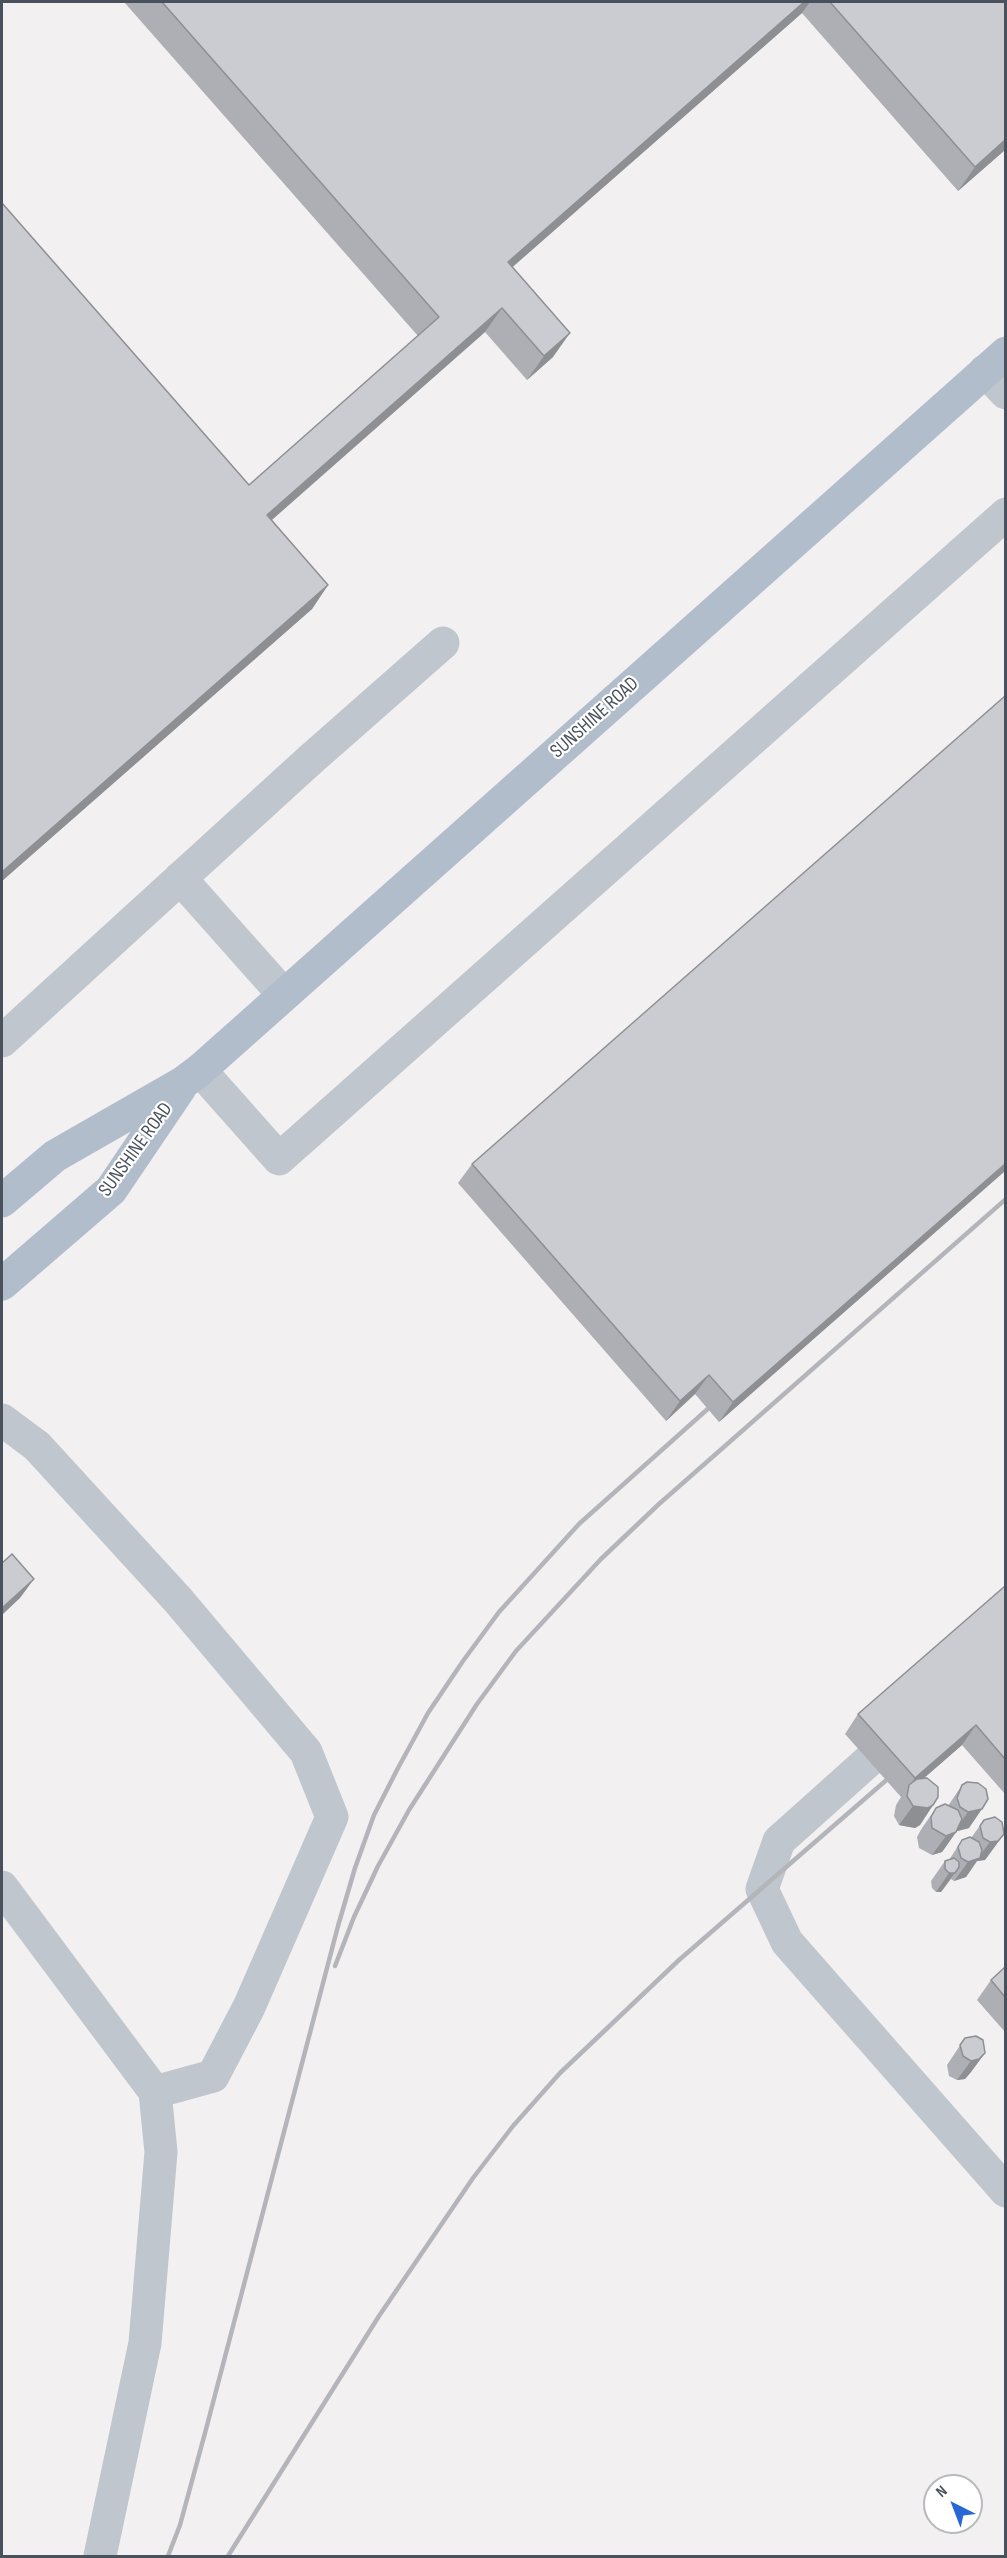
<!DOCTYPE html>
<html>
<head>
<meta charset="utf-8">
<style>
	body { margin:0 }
	#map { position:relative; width:1007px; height:2558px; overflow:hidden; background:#f2f0f0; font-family:"Sofia Sans Condensed",sans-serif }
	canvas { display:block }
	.frame { position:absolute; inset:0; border:3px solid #49525c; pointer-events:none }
	.north { position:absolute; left:923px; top:2474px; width:60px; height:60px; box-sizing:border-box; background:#fff; border:2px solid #b6babe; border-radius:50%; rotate:318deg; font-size:16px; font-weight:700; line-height:24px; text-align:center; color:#49525c }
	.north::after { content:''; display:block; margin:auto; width:21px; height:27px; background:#2867d4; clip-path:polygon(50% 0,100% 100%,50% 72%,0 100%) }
</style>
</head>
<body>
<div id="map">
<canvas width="1007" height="2558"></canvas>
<div class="frame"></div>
<div class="north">N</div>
</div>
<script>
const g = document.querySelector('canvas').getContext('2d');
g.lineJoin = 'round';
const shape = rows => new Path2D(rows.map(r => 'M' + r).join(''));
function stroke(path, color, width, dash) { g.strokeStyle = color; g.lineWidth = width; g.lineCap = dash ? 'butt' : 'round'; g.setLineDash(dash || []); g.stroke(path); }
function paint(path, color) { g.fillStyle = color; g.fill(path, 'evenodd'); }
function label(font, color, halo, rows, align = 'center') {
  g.font = font + ' "Sofia Sans Condensed",sans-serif'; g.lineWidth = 4.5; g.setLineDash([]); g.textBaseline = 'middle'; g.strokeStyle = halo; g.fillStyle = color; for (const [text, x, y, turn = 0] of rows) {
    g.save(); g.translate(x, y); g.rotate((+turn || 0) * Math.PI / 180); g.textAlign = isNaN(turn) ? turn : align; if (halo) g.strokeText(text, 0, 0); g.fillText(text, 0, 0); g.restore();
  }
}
const minor = shape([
	[985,371,1006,393],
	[180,878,284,995],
	[2,1041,310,760,443,643],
	[200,1070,279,1159,1006,514],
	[2,1420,37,1446,178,1600,306,1752,332,1817,249,2007,213,2076,155,2092,2,1887],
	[903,1730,779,1841,762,1889,787,1942,1006,2191],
	[100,2556,145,2343,161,2152,155,2092]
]);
const major = shape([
	[2,1201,55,1156,184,1082,200,1070,1006,353],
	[2,1284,111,1190,180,1088]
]);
const rail = shape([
	[335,1966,354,1917,378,1866,409,1810,477,1704,516,1651,601,1559,659,1504,1006,1199],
	[168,2556,180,2525,205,2433,338,1926,355,1868,374,1815,398,1768,428,1713,463,1661,499,1612,579,1524,720,1398],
	[228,2556,379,2316,473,2178,513,2126,560,2073,679,1960,898,1770]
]);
const wall = shape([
	[124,2,1005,2,1005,150,958,191,802,13,512,267,553,357,527,380,485,332,272,520,328,585,312,609,2,881,2,203,249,485,418,336],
	[472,1164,1005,1171,719,1422,695,1394,666,1421,458,1183],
	[1005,1587,1005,1794,962,1745,923,1779,933,1805,920,1825,915,1828,899,1825,894,1816,896,1805,901,1797,845,1734,858,1714],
	[967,1782,969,1828,957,1831,942,1852,932,1855,919,1848,917,1837,922,1828,936,1808,948,1806,962,1785],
	[984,1820,1004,1834,985,1860,977,1861,966,1877,954,1881,951,1879,941,1892,936,1892,932,1888,931,1881,945,1861,949,1860,962,1840,971,1838],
	[1005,1967,1005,2032,977,2000,991,1980],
	[965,2038,985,2053,971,2072,965,2079,957,2080,949,2076,947,2065]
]);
const shadedWall = shape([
	[804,2,810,2,802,13,491,286,508,262],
	[1005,140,1005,150,958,191,975,167],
	[502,308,485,332,250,539,267,515],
	[570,333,553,357,527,380,544,356],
	[328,585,312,609,2,881,2,872],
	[1005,1164,1005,1171,719,1422,733,1402],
	[709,1375,695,1394,666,1421,680,1401],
	[34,1579,20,1598,2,1615,2,1608],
	[976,1725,962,1745,908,1792,909,1787,915,1778],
	[933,1805,920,1825,915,1828,899,1825,913,1806],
	[982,1809,969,1828,954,1832,968,1812],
	[956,1832,942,1852,932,1855,946,1836],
	[1004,1834,985,1860,977,1861,966,1877,954,1881,968,1862,978,1858,990,1842],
	[959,1867,941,1892,936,1892,949,1873],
	[985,2053,971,2072,965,2079,957,2080,971,2061]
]);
const building = shape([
	[162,2,804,2,508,262,570,333,544,356,502,308,267,515,328,585,2,872,2,203,249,485,439,317,162,2],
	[830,2,1005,2,1005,140,975,167,830,2],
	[1005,696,1005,1164,733,1402,709,1375,680,1401,472,1164,1005,696],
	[12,1554,34,1579,2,1608,2,1563,12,1554],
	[1005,1586,1005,1759,976,1725,915,1778,858,1714,1005,1586],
	[927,1778,938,1787,938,1797,933,1805,928,1808,913,1806,907,1796,909,1785,917,1779,927,1778],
	[967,1782,978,1783,986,1789,988,1799,982,1809,968,1812,960,1807,957,1798,962,1785,967,1782],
	[945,1804,958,1810,962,1819,956,1832,946,1836,932,1828,931,1817,936,1808,945,1804],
	[995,1817,1002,1822,1004,1834,998,1841,990,1842,983,1838,980,1826,984,1820,995,1817],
	[970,1837,979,1842,982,1850,980,1858,968,1862,961,1858,958,1847,962,1840,970,1837],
	[954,1858,959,1862,959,1867,955,1873,949,1873,945,1869,945,1861,954,1858],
	[1005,1967,1005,1997,991,1980,1005,1967],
	[976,2036,983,2040,985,2053,979,2059,971,2061,963,2056,960,2045,965,2038,976,2036]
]);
const streetNames = [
	["SUNSHINE ROAD",595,718,-42],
	["SUNSHINE ROAD",136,1150,-54]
];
stroke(minor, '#bfc6cd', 33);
stroke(major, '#b2bdcc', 33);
stroke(rail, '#b3b5ba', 4.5);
paint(wall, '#aeafb5');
paint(shadedWall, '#8d8f93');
paint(building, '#caccd2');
stroke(building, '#8d8f93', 1.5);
label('20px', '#49525c', '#fff', streetNames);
</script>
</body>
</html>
